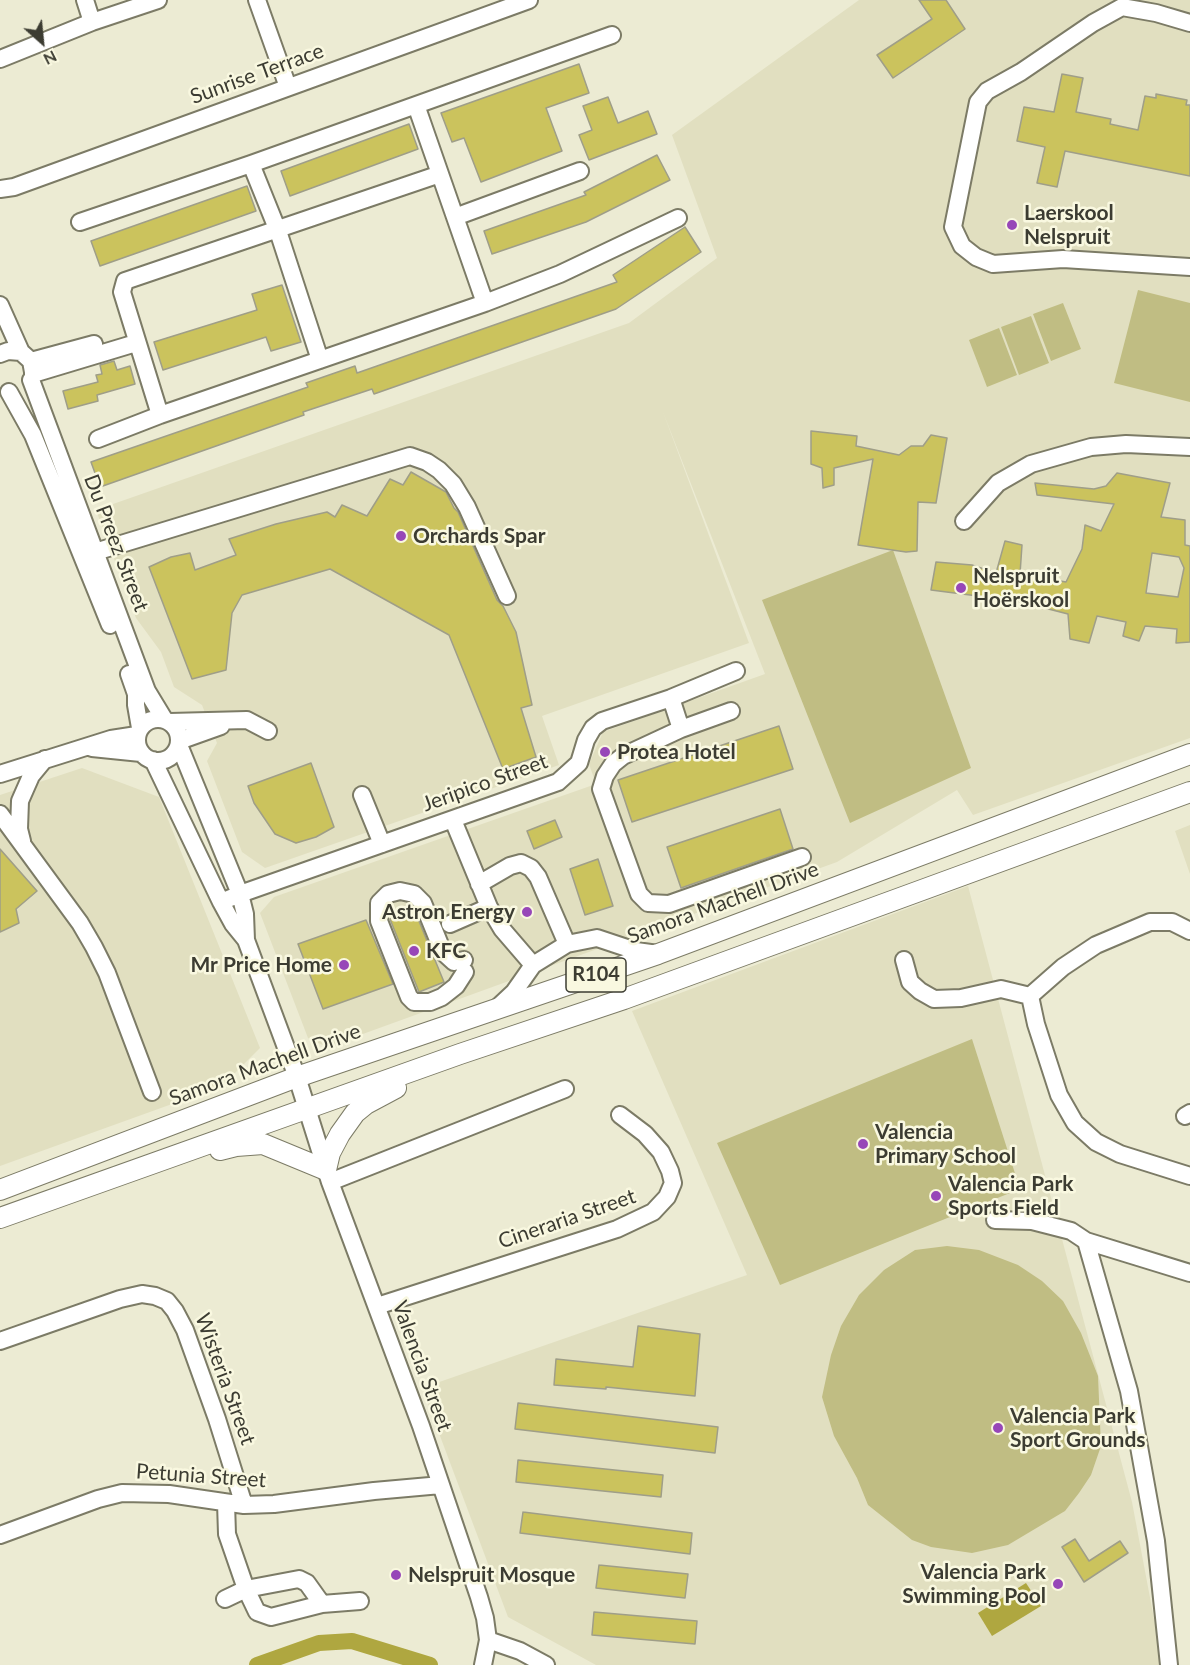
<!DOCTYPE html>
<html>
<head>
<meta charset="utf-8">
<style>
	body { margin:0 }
	#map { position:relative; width:1190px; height:1665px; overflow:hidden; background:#ecebd3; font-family:Lato,sans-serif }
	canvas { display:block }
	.north { position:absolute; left:12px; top:12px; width:60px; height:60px; -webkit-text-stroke:4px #f9f8e0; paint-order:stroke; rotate:153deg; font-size:16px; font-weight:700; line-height:24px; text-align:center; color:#3c3c32 }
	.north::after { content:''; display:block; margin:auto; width:21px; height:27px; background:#3c3c32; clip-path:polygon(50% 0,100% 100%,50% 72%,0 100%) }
</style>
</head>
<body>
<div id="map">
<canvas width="1190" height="1665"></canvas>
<div class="north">N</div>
</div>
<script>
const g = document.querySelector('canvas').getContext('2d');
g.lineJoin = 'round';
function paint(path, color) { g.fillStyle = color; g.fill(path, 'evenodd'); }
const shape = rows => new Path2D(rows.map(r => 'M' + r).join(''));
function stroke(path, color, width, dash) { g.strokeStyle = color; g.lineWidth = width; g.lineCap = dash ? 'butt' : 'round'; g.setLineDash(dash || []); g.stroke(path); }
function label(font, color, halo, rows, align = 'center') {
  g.font = font + ' Lato,sans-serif'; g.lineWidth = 5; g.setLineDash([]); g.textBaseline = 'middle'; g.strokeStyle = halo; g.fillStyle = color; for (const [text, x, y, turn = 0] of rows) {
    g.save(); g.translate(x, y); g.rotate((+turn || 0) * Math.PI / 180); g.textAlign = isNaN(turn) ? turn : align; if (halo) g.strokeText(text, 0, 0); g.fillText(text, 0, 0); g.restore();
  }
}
const built = shape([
	[859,0,1190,0,1190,738,973,815,957,790,837,862,327,1047,308,1038,260,913,274,897,596,784,589,764,603,732,765,674,663,412,749,643,542,716,559,765,265,868,242,852,207,761,217,743,202,705,174,687,161,652,136,618,96,510,629,323,717,258,672,135],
	[82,768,159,797,260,1048,222,1086,0,1166,0,795],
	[1190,825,1190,874,1175,831],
	[968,886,1132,1502,1161,1656,1159,1665,596,1665,508,1617,422,1388,747,1275,632,1011]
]);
const green = shape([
	[1138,290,1190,303,1190,402,1114,383],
	[1063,303,1081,349,1051,361,1033,314],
	[1031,316,1049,363,1019,375,1001,327],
	[999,328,1017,375,987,387,969,340],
	[893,550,971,768,850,823,762,600],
	[972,1039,1020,1189,780,1285,717,1143],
	[947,1246,979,1250,1018,1265,1042,1281,1063,1301,1081,1333,1098,1376,1101,1446,1091,1475,1079,1493,1065,1511,1008,1545,972,1553,931,1547,912,1540,868,1505,857,1478,834,1436,822,1397,831,1355,841,1326,859,1295,884,1270,915,1250]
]);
const water = shape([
	[1026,1583,1041,1606,992,1636,978,1613]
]);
const canal = shape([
	[257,1665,319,1643,352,1641,430,1665]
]);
const building = shape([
	[919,0,946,0,965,29,893,78,877,55,932,19,919,0],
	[579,64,589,93,546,108,562,151,481,182,464,138,452,142,441,113,579,64],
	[1062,74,1083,78,1076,112,1111,119,1110,124,1138,130,1145,96,1156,98,1156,94,1187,100,1186,105,1190,105,1190,176,1065,151,1057,187,1037,183,1045,147,1017,141,1024,107,1054,112,1062,74],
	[608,97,618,123,648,111,657,134,589,160,579,135,592,130,583,106,608,97],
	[409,124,418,149,290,196,281,171,409,124],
	[657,155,670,180,586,222,492,254,484,231,586,195,584,192,657,155],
	[247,186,256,211,100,266,91,241,247,186],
	[685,227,701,252,616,309,374,394,372,389,303,412,304,415,100,487,91,462,308,387,306,383,355,366,357,373,617,282,613,275,685,227],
	[282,285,301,342,271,351,266,337,163,370,154,342,257,310,252,294,282,285],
	[114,361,117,370,130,366,135,384,97,395,98,401,68,409,63,391,98,382,96,375,102,374,100,365,114,361],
	[811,431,857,436,856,446,899,455,911,446,923,446,931,435,947,438,936,503,918,502,917,551,906,552,858,545,873,459,834,468,834,485,823,488,822,468,811,464,811,431],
	[411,472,446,492,454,508,458,512,497,600,503,606,516,632,532,705,521,708,536,757,503,769,449,635,330,569,242,595,232,613,226,670,192,679,149,567,171,557,190,553,195,570,236,555,229,539,276,524,327,512,335,517,342,505,367,516,390,479,403,485,411,472],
	[1117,473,1170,483,1161,517,1185,520,1185,545,1190,546,1190,642,1176,643,1177,629,1145,626,1139,641,1123,636,1126,622,1097,616,1089,643,1070,639,1068,614,1017,601,931,590,936,562,972,565,996,573,1005,541,1022,545,1020,574,1066,582,1082,549,1085,525,1101,531,1114,504,1037,495,1035,483,1094,489,1106,486,1117,473],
	[1152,553,1179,557,1184,568,1178,597,1146,593,1152,553],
	[779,726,793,769,632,822,618,780,779,726],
	[311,763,334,827,316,837,296,843,275,834,254,803,248,786,311,763],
	[780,809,793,849,681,888,667,847,780,809],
	[555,820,562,837,534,849,527,831,555,820],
	[0,849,37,891,16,909,19,923,0,932,0,849],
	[598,859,613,906,585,915,570,869,598,859],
	[414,909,444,982,419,992,390,919,414,909],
	[366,920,393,984,323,1009,298,944,366,920],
	[638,1326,700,1334,695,1396,606,1387,606,1389,554,1385,556,1359,633,1367,638,1326],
	[518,1403,718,1427,715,1453,515,1429,518,1403],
	[518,1460,663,1475,661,1497,516,1482,518,1460],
	[523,1512,692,1533,690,1554,520,1533,523,1512],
	[1075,1539,1089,1561,1120,1541,1128,1553,1084,1582,1062,1547,1075,1539],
	[599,1565,688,1574,685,1598,596,1588,599,1565],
	[594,1612,697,1621,695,1644,592,1635,594,1612]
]);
const minor = shape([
	[85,0,92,22],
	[257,0,288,87],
	[1190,23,1156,13,1122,7,1093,23,1021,72,987,91,978,102,953,227,962,246,976,257,993,264,1063,259,1190,267],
	[0,59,92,22,158,0],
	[416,105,485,303],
	[251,164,278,231,320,360],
	[0,189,14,187,529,0],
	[455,217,580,171],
	[80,222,251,164,612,35],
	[0,305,21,352],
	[0,354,8,351,21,352,31,361,33,372],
	[31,361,94,344],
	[33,374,136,343],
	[31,380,147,691,164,719],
	[9,392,33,435,110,625],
	[160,415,122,292,125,281,440,174],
	[98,439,160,415,485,303,560,274,678,218],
	[964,521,998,483,1031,464,1091,447,1126,444,1190,447],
	[95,552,410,456,427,462,439,470,453,484,467,507,507,596],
	[129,674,136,694,136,705,140,728],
	[671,698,681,729],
	[731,711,681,729,623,756,613,764,605,776,601,789,639,894,648,903,669,904,802,857],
	'137 740a21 21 0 1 1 42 0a21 21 0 1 1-42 0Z',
	[170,722,247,720,268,731],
	[179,741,221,726],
	[179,745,240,894,245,914,246,940,297,1077,330,1182,421,1426,479,1597,485,1618,488,1640,483,1665],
	[92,748,141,753],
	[153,760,221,902,233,924,246,940],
	[0,774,111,739,137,735],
	[362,795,382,844],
	[0,814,80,923,94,947,107,973,152,1092],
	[453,820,489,907,502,929,533,965],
	[22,841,19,829,20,801,31,776,45,759],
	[479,884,510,866,521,863,531,868,538,877,567,944],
	[221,902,240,894,558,782,579,763,586,740,593,728,602,721,671,698,736,671],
	[450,924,489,907],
	[464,960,454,962,443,952,423,903,414,894,400,891,388,894,379,903,379,921,409,997,414,1002,430,1002,442,997,456,986,465,972],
	[904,960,910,982,920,991,934,999,961,998,1001,989,1030,996],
	[1030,996,1036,1024,1059,1095,1075,1123,1096,1142,1120,1154,1190,1176],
	[1030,996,1063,967,1096,945,1150,922,1172,922,1190,931],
	[498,1007,514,992,533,965,567,944,597,938,636,951,658,954],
	[1185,1116,1190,1113],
	[330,1182,565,1089],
	[995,1220,1032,1221,1071,1231,1086,1241,1129,1391,1156,1541,1169,1665],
	[1086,1241,1190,1273],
	[377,1306,617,1229,653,1212,667,1197,673,1183,670,1171,661,1152,645,1134,620,1115],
	[0,1341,120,1299,142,1294,155,1296,167,1301,175,1311,185,1330,217,1419,244,1505],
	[226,1503,227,1534,246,1589,257,1612,271,1617,322,1604,360,1601],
	[0,1535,98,1499,122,1493,169,1494,244,1505,274,1504,374,1491,441,1485],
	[225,1599,246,1589,299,1579,307,1583,322,1604],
	[488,1640,520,1651,546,1665]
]);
const major = shape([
	[220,1150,236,1146,263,1144,326,1170,330,1153,340,1134,355,1113,366,1104,396,1088],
	[0,1190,297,1077,658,954,1190,754],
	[0,1218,460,1054,624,999,1190,792]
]);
const markers = [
	[1012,225,6,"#9747b8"],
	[401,536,6,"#9747b8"],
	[961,588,6,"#9747b8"],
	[605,752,6,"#9747b8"],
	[527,912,6,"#9747b8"],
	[414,951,6,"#9747b8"],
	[344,965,6,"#9747b8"],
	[863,1144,6,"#9747b8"],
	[936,1196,6,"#9747b8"],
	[998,1428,6,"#9747b8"],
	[396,1575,6,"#9747b8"],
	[1058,1584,6,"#9747b8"]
];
const shields = [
	[596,975,60]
];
const shieldNames = [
	["R104",596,975]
];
const streetNames = [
	["Sunrise Terrace",257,74,-20],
	["Du Preez Street",116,543,69],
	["Jeripico Street",485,783,-20],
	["Samora Machell Drive",723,903,-20],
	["Samora Machell Drive",265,1065,-20],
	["Cineraria Street",567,1219,-19],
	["Valencia Street",422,1366,70],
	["Wisteria Street",225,1379,70],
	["Petunia Street",201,1476,4]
];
const poiNames = [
	["Laerskool",1024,213],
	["Nelspruit",1024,237],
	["Orchards Spar",413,536],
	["Nelspruit",973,576],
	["Hoërskool",973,600],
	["Protea Hotel",617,752],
	["Astron Energy",515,912,"right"],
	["KFC",426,951],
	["Mr Price Home",332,965,"right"],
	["Valencia",875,1132],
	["Primary School",875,1156],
	["Valencia Park",948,1184],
	["Sports Field",948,1208],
	["Valencia Park",1010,1416],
	["Sport Grounds",1010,1440],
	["Valencia Park",1046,1572,"right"],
	["Swimming Pool",1046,1596,"right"],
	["Nelspruit Mosque",408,1575]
];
paint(built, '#e1dfc0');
paint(green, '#c0bd83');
paint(water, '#afa740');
stroke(canal, '#afa740', 16);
paint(building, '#cbc35d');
stroke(building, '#9f9e88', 1.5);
stroke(minor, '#7c7b66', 20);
stroke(major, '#7c7b66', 22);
stroke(minor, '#fff', 16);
stroke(major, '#fff', 20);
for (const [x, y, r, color] of markers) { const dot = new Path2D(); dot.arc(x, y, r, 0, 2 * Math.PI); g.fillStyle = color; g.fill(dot); stroke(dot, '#f9f8e0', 2); }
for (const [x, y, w] of shields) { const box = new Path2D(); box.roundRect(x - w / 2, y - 17, w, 34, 4.5); g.fillStyle = '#f9f8e0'; g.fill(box); stroke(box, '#3c3c32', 1.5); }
label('bold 20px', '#3c3c32', null, shieldNames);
label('21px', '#3c3c32', '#f9f8e0', streetNames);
label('bold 21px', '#3c3c32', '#f9f8e0', poiNames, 'left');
</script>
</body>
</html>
